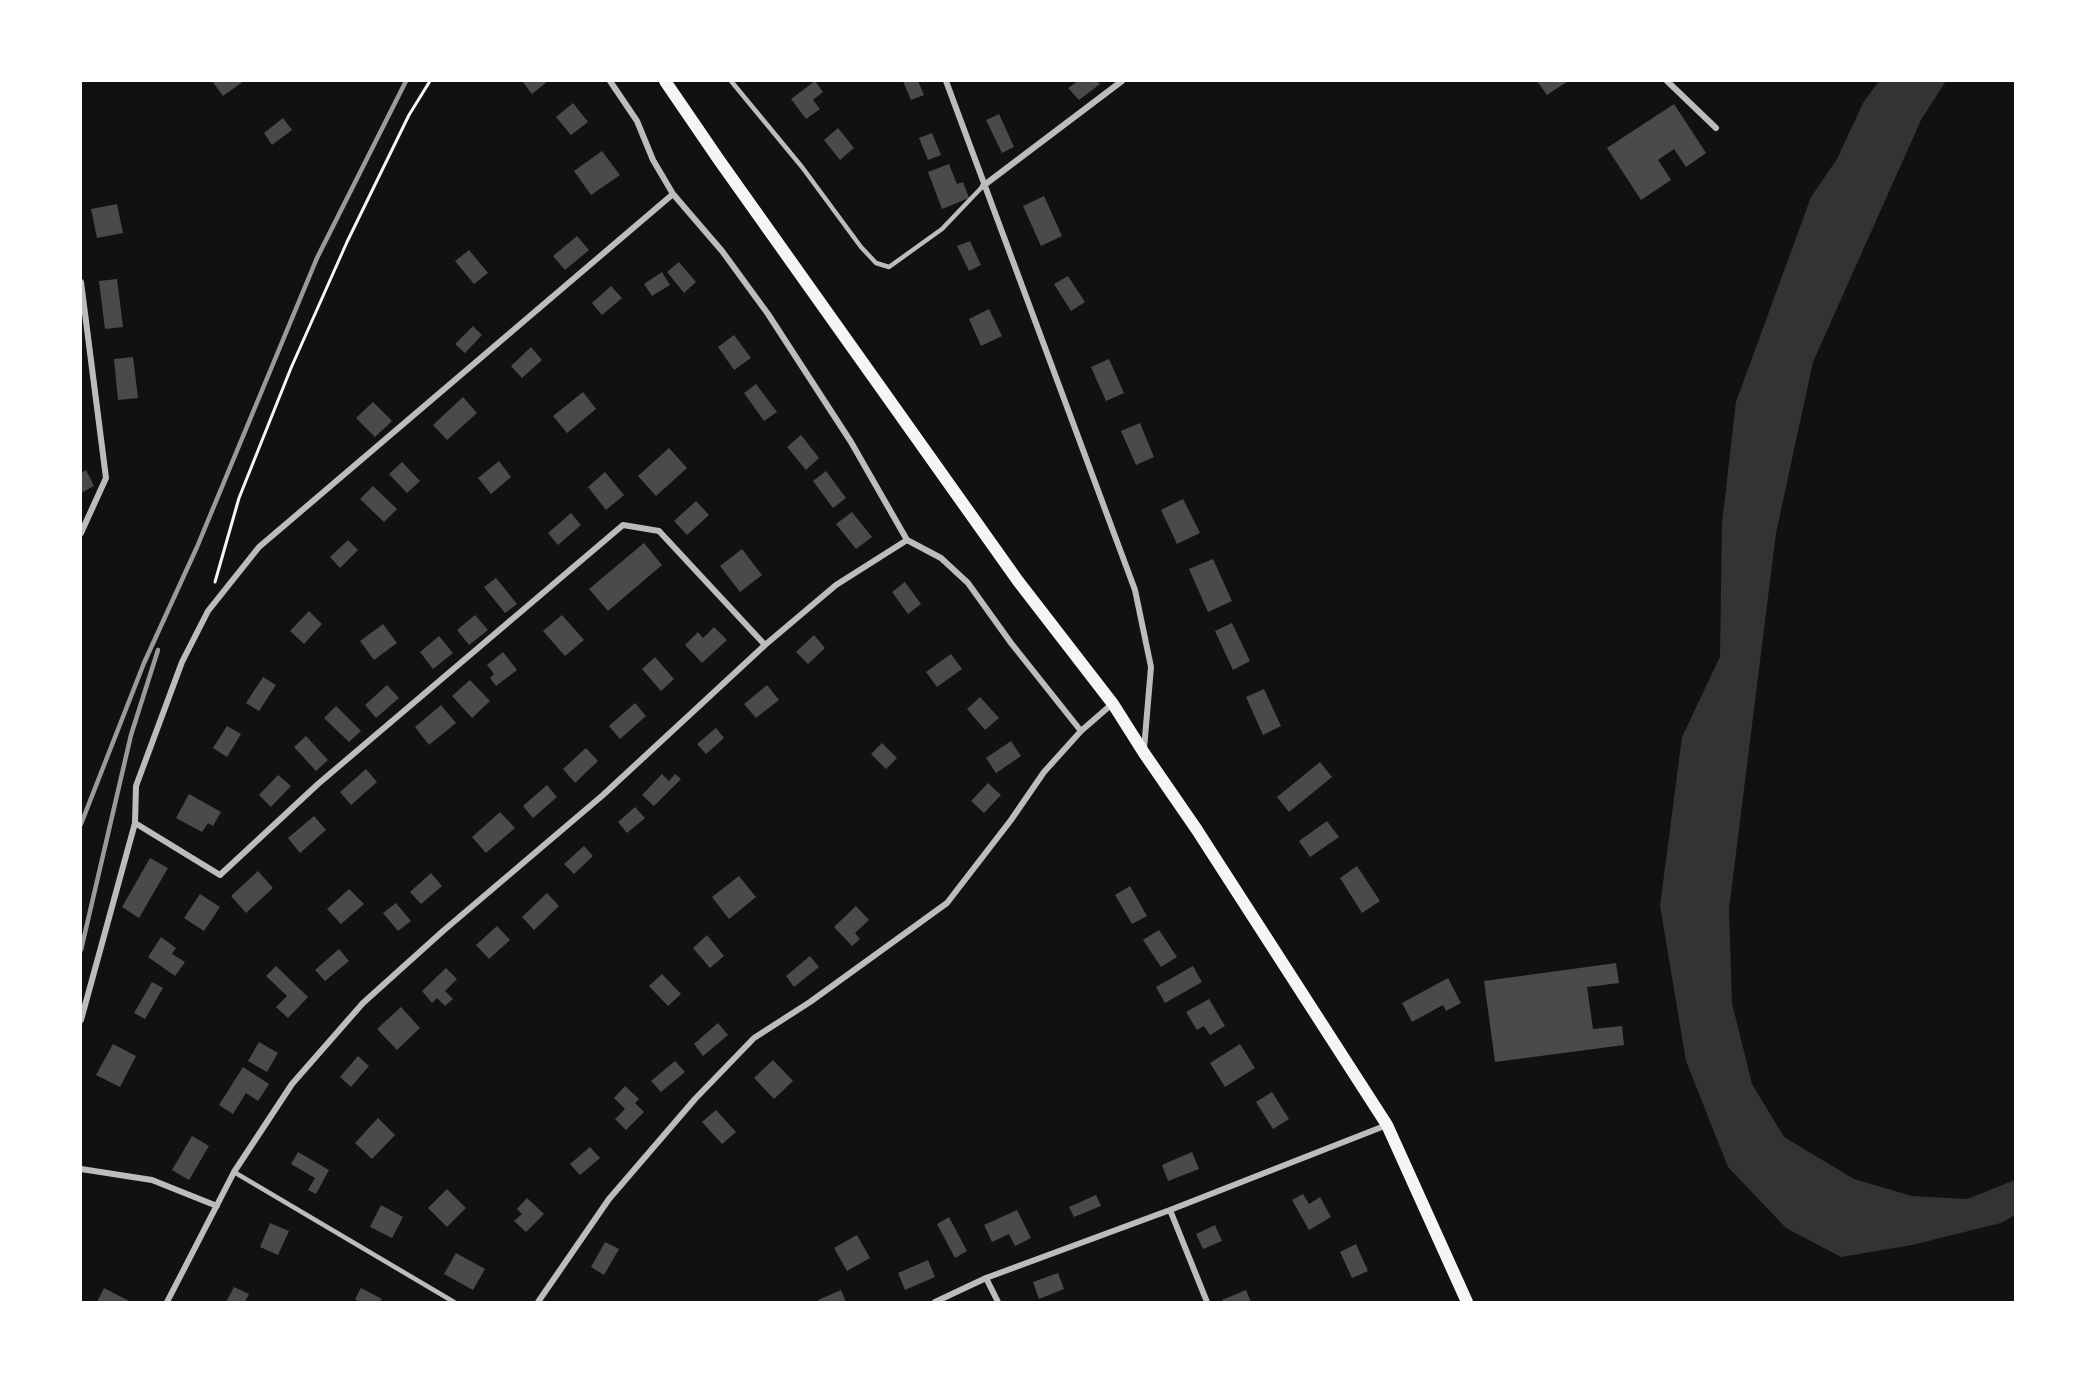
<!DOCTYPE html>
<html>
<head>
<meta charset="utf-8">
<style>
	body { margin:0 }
	#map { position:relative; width:2096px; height:1383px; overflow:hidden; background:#111; font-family:"PT Sans",sans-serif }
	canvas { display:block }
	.frame { position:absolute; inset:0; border:82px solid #fff; pointer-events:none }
</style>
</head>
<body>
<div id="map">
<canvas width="2096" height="1383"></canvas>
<div class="frame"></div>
</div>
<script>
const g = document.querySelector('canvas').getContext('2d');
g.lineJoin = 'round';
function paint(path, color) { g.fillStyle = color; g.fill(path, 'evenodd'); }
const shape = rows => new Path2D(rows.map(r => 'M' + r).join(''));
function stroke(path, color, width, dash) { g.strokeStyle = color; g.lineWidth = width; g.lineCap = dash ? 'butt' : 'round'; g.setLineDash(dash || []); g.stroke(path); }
const water = shape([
	[1879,81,1946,81,1921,120,1813,362,1776,533,1729,909,1732,1003,1752,1084,1784,1137,1854,1179,1912,1196,1967,1199,2015,1180,2015,1215,2001,1223,1912,1245,1841,1257,1786,1228,1728,1167,1686,1061,1660,906,1682,737,1720,657,1722,523,1736,402,1811,197,1837,159,1863,103]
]);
const building = shape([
	[212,81,244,81,223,96],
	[522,81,548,81,532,94],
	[815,81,823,92,813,100,820,109,806,119,791,99],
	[903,81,918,81,924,95,911,100],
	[1078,81,1097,81,1100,84,1079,100,1068,88],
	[1537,81,1568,81,1547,95],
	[573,103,588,122,571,135,556,117],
	[1674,104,1706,153,1686,167,1674,149,1658,160,1671,180,1641,200,1607,148],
	[999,114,1014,147,1002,153,986,120],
	[283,118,292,130,272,145,264,133],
	[838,128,854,148,840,160,824,140],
	[932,133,941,155,928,160,919,138],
	[602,151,620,175,591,195,574,171],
	[949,164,957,184,963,182,969,198,942,209,928,172],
	[1044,196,1062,236,1041,246,1023,206],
	[117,204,123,233,97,238,91,209],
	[577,236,589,250,565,270,553,256],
	[970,241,981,265,969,271,957,246],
	[469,250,488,273,474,284,455,261],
	[679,262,696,282,684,293,667,272],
	[662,272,670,285,652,296,644,284],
	[1068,276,1085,302,1071,311,1054,284],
	[117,279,123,327,105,329,99,281],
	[611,286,622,298,602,315,592,303],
	[989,309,1002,336,981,346,969,319],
	[473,326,482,335,465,353,455,344],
	[734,335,751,358,734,370,718,347],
	[531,347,542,360,522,378,511,366],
	[133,357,138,398,118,400,114,359],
	[1109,359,1124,393,1106,401,1091,367],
	[756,384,777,412,764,421,744,393],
	[583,392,596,409,567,433,553,416],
	[463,397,477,413,447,440,433,425],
	[373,402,392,421,375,437,356,418],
	[1140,423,1154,457,1136,465,1121,431],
	[801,435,819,458,806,470,787,447],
	[669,448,687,468,656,496,638,476],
	[499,461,511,477,491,494,478,478],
	[402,462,420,481,407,493,389,474],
	[86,470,94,486,81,493,81,473],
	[826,471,846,498,833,508,813,481],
	[605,472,624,495,606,510,588,487],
	[373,486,397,509,384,522,360,499],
	[1183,499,1200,533,1177,544,1161,510],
	[696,501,709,515,687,535,674,521],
	[852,512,872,537,856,549,836,524],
	[571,513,581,525,558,545,548,533],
	[348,540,358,550,340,568,330,557],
	[644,543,662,565,608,611,589,589],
	[742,549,762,575,740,592,720,566],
	[1213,559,1232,601,1208,612,1189,569],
	[496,578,517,604,505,613,484,587],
	[905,582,921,604,908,614,892,592],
	[309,611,322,624,304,644,290,631],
	[475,615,488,630,469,645,457,630],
	[562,615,584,640,565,656,543,631],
	[1232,623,1250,661,1233,670,1215,631],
	[383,624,397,643,374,660,360,641],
	[714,627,727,640,702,663,685,645,698,632,703,638],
	[814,635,825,648,808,664,796,652],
	[439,636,453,653,433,669,420,652],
	[503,652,517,670,496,686,490,678,494,674,487,665],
	[951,654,962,669,937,687,926,672],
	[655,657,674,679,661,691,642,669],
	[263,677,276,685,259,711,246,703],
	[470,680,490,701,472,718,452,696],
	[387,685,399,698,376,718,365,705],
	[767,685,779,700,756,718,744,704],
	[1264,689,1281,726,1263,735,1246,697],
	[980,697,999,718,985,730,967,709],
	[635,703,646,716,620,739,609,726],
	[441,705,456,723,429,745,415,727],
	[336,706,361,731,349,742,324,718],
	[227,726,241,734,227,757,213,748],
	[716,728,724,738,706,754,697,744],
	[306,736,328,760,316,771,294,747],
	[1011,741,1021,756,996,773,986,758],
	[882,743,897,758,886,769,871,754],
	[586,748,598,761,575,783,563,769],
	[1320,762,1332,777,1289,812,1277,797],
	[366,769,377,782,351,805,340,792],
	[662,774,669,781,675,774,681,779,654,806,642,795],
	[278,775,291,786,271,807,259,795],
	[988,783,1001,795,984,813,971,801],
	[547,785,557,797,533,818,523,806],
	[189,794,221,812,213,826,208,823,202,832,176,818],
	[635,807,645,818,627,833,618,822],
	[500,812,515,828,486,853,472,837],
	[314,816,326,830,300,853,288,838],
	[1327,821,1339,837,1310,857,1299,841],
	[584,846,593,856,574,874,564,864],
	[150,858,168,868,139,918,122,907],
	[1357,866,1380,901,1362,913,1340,878],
	[258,871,273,888,246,913,231,896],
	[431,873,442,886,421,904,410,892],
	[739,876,756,897,729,919,712,897],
	[1130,886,1147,916,1132,924,1115,895],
	[349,889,364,904,341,924,327,909],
	[547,893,559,906,534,930,522,917],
	[200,894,220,907,204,931,184,918],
	[396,903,411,921,398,931,383,913],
	[856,906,869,920,855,933,860,939,852,946,834,927],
	[497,926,510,940,489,959,476,945],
	[1159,930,1177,957,1161,967,1143,940],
	[707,935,724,956,710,968,693,948],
	[161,937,176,948,172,954,185,962,175,976,148,957],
	[339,949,349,961,325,981,315,970],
	[810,956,819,967,794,987,786,976],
	[1616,963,1619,983,1587,987,1593,1029,1622,1026,1624,1045,1495,1062,1484,981],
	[276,966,308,997,288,1018,276,1007,287,996,266,976],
	[1193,966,1202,982,1165,1003,1156,987],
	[446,968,457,979,445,991,453,999,445,1006,437,998,432,1003,422,991],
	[662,974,681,994,668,1006,649,986],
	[1448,978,1461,1003,1446,1011,1443,1005,1412,1022,1402,1003],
	[152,982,163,988,145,1019,134,1013],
	[1209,999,1225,1026,1210,1035,1204,1026,1197,1030,1186,1012],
	[401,1007,420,1028,397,1050,377,1029],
	[718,1023,728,1035,703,1056,694,1044],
	[259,1042,278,1053,267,1072,248,1061],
	[113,1044,136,1056,120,1087,96,1075],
	[1240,1044,1255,1068,1225,1087,1210,1063],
	[358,1056,369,1066,351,1087,340,1077],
	[773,1060,793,1081,774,1099,754,1078],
	[675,1061,685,1072,661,1092,651,1081],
	[243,1067,269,1084,258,1101,246,1093,233,1114,219,1105],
	[625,1086,639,1099,635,1103,644,1112,626,1130,615,1119,625,1109,614,1098],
	[1272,1092,1289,1119,1273,1129,1256,1102],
	[716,1110,736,1132,722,1144,702,1122],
	[378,1118,395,1135,372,1159,355,1143],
	[192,1136,209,1146,189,1180,172,1170],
	[590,1147,600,1158,580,1175,570,1164],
	[298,1152,329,1170,316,1194,308,1190,315,1178,291,1164],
	[1192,1152,1199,1169,1168,1181,1162,1165],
	[447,1189,466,1208,447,1227,428,1208],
	[1303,1194,1309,1204,1320,1197,1331,1217,1309,1230,1292,1200],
	[1096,1195,1101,1206,1074,1217,1069,1207],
	[527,1198,544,1214,526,1232,514,1221,522,1214,517,1209],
	[381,1205,403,1217,392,1238,370,1227],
	[1017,1210,1031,1238,1015,1246,1009,1234,992,1242,984,1225],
	[949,1217,967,1251,955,1258,937,1224],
	[270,1223,289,1231,278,1255,260,1247],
	[1215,1225,1222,1241,1203,1249,1196,1234],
	[857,1235,870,1258,847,1271,834,1248],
	[605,1242,619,1249,604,1275,591,1267],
	[1356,1244,1368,1271,1352,1278,1340,1252],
	[456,1253,485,1269,473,1290,444,1274],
	[928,1260,935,1277,905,1290,898,1273],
	[1058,1273,1064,1289,1039,1299,1033,1282],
	[234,1287,249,1294,245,1302,226,1302],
	[104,1288,131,1302,97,1302],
	[361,1288,382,1299,380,1302,359,1302,355,1299],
	[841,1290,846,1302,819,1302,818,1300],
	[1246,1290,1251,1302,1223,1302,1222,1300]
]);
const path = shape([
	[215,582,239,498,291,368,347,242,409,115,430,81]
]);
const service = shape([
	[731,81,802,167,861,247,876,263,889,267,942,229,983,186],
	[234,1172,454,1302]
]);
const minor = shape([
	[610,81,637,121,653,160,673,194,722,251,768,314,851,442,907,540,941,558,968,583,1011,643,1081,731],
	[946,81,1135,590,1151,667,1144,749],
	[1667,81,1716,128],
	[983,186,1122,81],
	[81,282,106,478,81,533],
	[135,823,220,875,318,784,623,525,659,531,765,645],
	[81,1020,135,823,136,786,182,662,208,611,259,547,673,194],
	[81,1169,152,1180,217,1206],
	[1170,1210,1207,1302],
	[986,1278,998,1302],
	[167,1302,234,1172,292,1084,363,1003,443,931,603,795,765,645,836,585,907,540],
	[538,1302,609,1199,695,1099,754,1038,810,1002,947,903,1011,820,1044,772,1081,731,1112,704],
	[935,1302,986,1278,1170,1210,1387,1125]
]);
const secondary = shape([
	[665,81,719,160,1018,581,1113,704,1144,753,1197,830,1387,1125,1467,1302]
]);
const rail = shape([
	[81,824,144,663,197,547,317,258,406,81],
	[81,950,131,735,158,650]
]);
paint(water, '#333');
paint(building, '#4a4a4a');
stroke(path, '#f5f5f5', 3);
stroke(service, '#bcbcbc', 4.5);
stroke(minor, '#bcbcbc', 6);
stroke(secondary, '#f5f5f5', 12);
stroke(rail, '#9a9a9a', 4.5);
</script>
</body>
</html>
